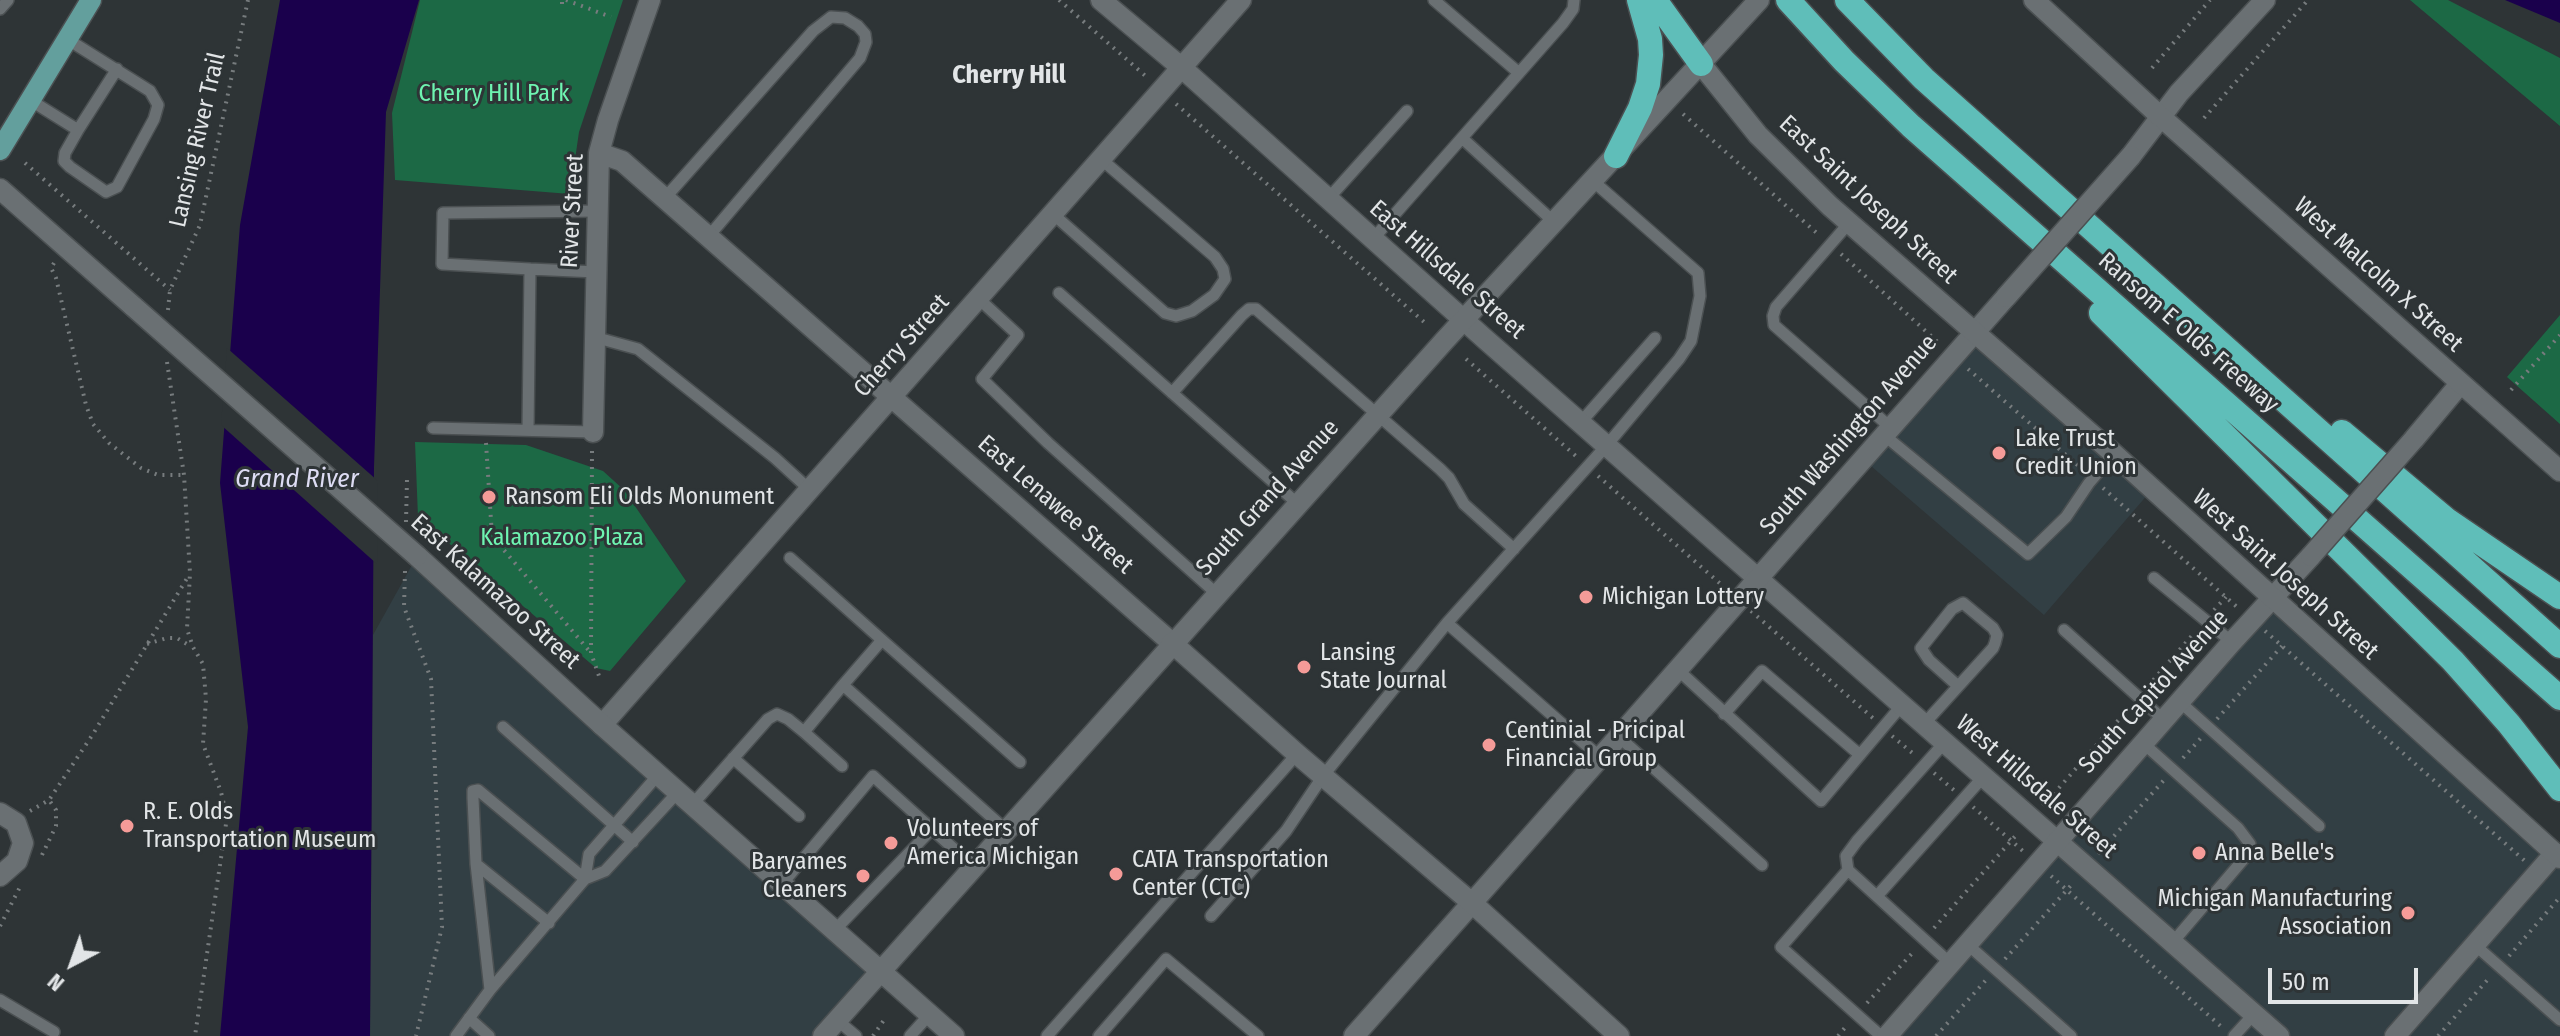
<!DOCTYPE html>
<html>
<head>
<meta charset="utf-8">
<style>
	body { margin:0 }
	#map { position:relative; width:2560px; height:1036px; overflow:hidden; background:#2e3436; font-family:"Fira Sans Condensed",sans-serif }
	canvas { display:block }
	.north { position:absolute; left:32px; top:924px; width:80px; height:80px; -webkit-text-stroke:6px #2e3436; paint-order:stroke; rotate:221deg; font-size:22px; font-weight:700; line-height:32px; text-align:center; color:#e2e5e7 }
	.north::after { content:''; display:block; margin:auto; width:28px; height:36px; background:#e2e5e7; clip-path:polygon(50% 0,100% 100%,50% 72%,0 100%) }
	.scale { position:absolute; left:2268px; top:968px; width:150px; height:36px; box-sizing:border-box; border:4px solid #e2e5e7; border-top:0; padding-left:10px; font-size:24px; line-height:28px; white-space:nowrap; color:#e2e5e7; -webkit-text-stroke:6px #2e3436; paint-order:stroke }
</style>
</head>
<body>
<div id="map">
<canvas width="2560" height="1036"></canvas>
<div class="north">N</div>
<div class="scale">50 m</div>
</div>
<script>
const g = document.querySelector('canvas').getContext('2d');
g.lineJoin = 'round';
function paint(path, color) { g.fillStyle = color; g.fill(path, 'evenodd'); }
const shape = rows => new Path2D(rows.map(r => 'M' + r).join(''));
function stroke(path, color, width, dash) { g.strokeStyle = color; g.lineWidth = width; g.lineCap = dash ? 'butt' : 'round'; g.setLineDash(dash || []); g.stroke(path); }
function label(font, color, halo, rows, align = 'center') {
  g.font = font + ' "Fira Sans Condensed",sans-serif'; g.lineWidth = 6; g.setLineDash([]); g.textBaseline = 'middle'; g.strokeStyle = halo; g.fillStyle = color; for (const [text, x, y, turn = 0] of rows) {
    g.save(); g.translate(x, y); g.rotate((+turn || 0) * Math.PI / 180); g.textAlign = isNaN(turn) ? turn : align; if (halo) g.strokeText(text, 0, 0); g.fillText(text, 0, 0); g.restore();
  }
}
const built = shape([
	[1975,348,2149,493,2044,615,1871,466],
	[417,556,880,971,816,1036,370,1036,373,635],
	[2273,600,2560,854,2560,1036,1889,1036]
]);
const green = shape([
	[420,0,623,0,579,132,570,194,395,180,392,113],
	[2410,0,2448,0,2560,58,2560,126],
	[2560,315,2560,424,2507,377],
	[415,442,526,445,603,471,624,490,686,581,610,671,596,668,418,517]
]);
const water = shape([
	[280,0,419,0,386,112,374,467,370,1036,220,1036,248,727,220,483,240,225],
	[2505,0,2560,0,2560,23]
]);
const pier = shape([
	[227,348,378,481,377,564,221,425]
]);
const path = shape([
	[566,0,611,17],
	[1059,0,1149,79],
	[562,4,562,0],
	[2152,68,2210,0],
	[1176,104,1424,322],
	[1683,114,1819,235],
	[2204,118,2308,0],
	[25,163,170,290],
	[1841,254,1941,345],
	[54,263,51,268,56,278,86,405,93,424,109,443,141,468,158,475,184,475],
	[168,310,170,290,200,225,248,0],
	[1466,359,1577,457],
	[167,362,184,475,190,573,187,629,193,647,203,664,206,699,203,744,221,792,227,817,195,1036],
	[1968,369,2082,469],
	[2511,390,2560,335],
	[486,443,492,536,591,653],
	[592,451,591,653,599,676],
	[1598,476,1724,587],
	[2103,488,2237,607],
	[406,522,407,479],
	[405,571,404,607,431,679,442,927,416,1036],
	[2214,610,2226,597],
	[1751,611,1874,719],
	[2265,631,2525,861],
	[147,644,167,638,177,638,190,646],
	[2148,686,2195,632],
	[2217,719,2282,646],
	[1892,736,1916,756],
	[2183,758,2201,738],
	[1934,773,1955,791],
	[2043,806,2130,707],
	[1973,807,2024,852],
	[30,811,49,800,93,734,189,575],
	[2098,854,2164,780],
	[42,855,56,826,56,810,49,800],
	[2051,876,2224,1029],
	[0,926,21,885],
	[1934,928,2018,833],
	[2509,956,2560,897],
	[2005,959,2074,882],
	[1867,1003,1915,950],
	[873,1036,886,1017],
	[1838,1036,1848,1024],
	[1936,1036,1986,980],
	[2438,1036,2490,977]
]);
const service = shape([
	[1434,0,1519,73],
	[0,9,8,0],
	[30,100,78,130,65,153,64,161,70,167,106,192,117,187,154,119,158,105,150,91,67,39],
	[78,130,117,69],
	[1462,138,1554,222],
	[1593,181,1698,273,1700,296,1691,341,1679,359,1607,445,1447,623,1601,758],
	[665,198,813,31,831,17,845,18,858,26,865,34,866,42,860,58,709,236],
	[1328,199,1407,111],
	[1053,214,1165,313,1176,316,1192,311,1214,295,1225,279,1223,269,1215,257,1101,159],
	[1849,223,1776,307,1773,316,1774,325,1890,427],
	[1373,239,1563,23,1573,9,1574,0],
	[530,269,442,264,443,213,597,211],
	[1059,293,1298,504],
	[979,299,1018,335,982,379,1048,443,1217,594],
	[594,337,638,349,775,458,810,490],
	[1172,393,1242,315,1249,309,1256,309,1440,469,1449,478,1464,504,1514,549],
	[1581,422,1655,338],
	[433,428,593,432],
	[528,430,530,269,596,272],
	[1884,435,2028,554,2066,517,2089,483,2114,454],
	[790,558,882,640,843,685,1006,830],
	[2154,578,2232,642],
	[2064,630,2164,720],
	[882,640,1020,762],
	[1678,670,1821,801,1902,705],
	[2180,702,2319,826],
	[1724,714,1762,671,1860,755],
	[1924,724,1993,648,1995,643,1997,635,1993,628,1963,603,1952,609,1921,648,1929,660,1958,686],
	[503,727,633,842],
	[804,732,842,766],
	[1619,737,1762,865],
	[2143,743,2238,828,2250,844,2248,854,2173,942],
	[733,758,799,816],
	[658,775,589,854,585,879,605,871,678,792],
	[692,805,768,719,777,714,788,719,804,732,843,685],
	[476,864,549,923],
	[1848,870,1846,856,1857,841,1945,742],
	[782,884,873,776,973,866],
	[1877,896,1984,776],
	[1211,916,1286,831,1323,776,1447,623],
	[834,931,932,829],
	[1967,944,2071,1036],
	[2475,945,2560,1020],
	[0,1000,54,1032],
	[469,1018,489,1036],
	[837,1020,856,1036],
	[456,1036,490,990,585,879,478,790,473,791,473,798,476,864,490,990],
	[910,1036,930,1014],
	[1047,1036,1297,754],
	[1099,1036,1166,959,1258,1036],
	[1881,1036,1781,947,1848,870,1950,963],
	[2234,1036,2254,1014]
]);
const minor = shape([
	[1101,0,1182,68,1485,339,2279,1036],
	[599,153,622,161,1172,643],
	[593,432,599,153,608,120,650,0],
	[602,725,1241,0],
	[0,813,16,823,23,843,17,861,0,876],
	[1354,1036,1472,903],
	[2395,1036,2555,853]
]);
const tertiary = shape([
	[2131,156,2179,93,2265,0],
	[0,189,134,307],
	[2414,439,2460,384],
	[417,556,602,725,954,1036],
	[1172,643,1297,754,1472,903,1619,1036],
	[1472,903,2006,297],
	[823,1036,1445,340,1759,0],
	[1887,1036,2232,642,2311,556]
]);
const secondary = shape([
	[2034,0,2161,117,2560,471],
	[1701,64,1758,135,1830,206,2114,454,2560,858]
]);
const primary = shape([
	[0,150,91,0]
]);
const motorway = shape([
	[1655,0,1701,64],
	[1788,0,1844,61,1911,126,2560,698],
	[1847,0,1924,79,2560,646],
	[1616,156,1640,108,1648,84,1651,55,1650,39,1639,0],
	[2101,313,2453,661,2509,724,2560,789],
	[2342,432,2447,520,2560,597]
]);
const tertiaryBridge = shape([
	[2006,297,2131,156],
	[134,307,417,556],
	[2311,556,2414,439]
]);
const markers = [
	[1999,453,8,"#f59b98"],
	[489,497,8,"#f59b98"],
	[1586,597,8,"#f59b98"],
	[1304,667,8,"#f59b98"],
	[1489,745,8,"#f59b98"],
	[127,826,8,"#f59b98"],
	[891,843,8,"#f59b98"],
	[2199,853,8,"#f59b98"],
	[1116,874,8,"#f59b98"],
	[863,876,8,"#f59b98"],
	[2408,913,8,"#f59b98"]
];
const parkNames = [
	["Cherry Hill Park",494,94],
	["Kalamazoo Plaza",562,538]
];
const streetNames = [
	["Lansing River Trail",198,140,-77],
	["East Saint Joseph Street",1868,200,43],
	["River Street",573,211,-87],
	["East Hillsdale Street",1447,270,41],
	["West Malcolm X Street",2378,275,42],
	["Ransom E Olds Freeway",2188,333,41],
	["Cherry Street",902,346,-48],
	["South Washington Avenue",1849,435,-49],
	["South Grand Avenue",1268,498,-48],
	["East Lenawee Street",1055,505,41],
	["West Saint Joseph Street",2285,575,42],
	["East Kalamazoo Street",495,592,42],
	["South Capitol Avenue",2154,692,-48],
	["West Hillsdale Street",2036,787,41]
];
const poiNames = [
	["Lake Trust",2015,439],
	["Credit Union",2015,467],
	["Ransom Eli Olds Monument",505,497],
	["Michigan Lottery",1602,597],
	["Lansing",1320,653],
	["State Journal",1320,681],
	["Centinial - Pricipal",1505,731],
	["Financial Group",1505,759],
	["R. E. Olds",143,812],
	["Transportation Museum",143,840],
	["Volunteers of",907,829],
	["America Michigan",907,857],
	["Anna Belle's",2215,853],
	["CATA Transportation",1132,860],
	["Center (CTC)",1132,888],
	["Baryames",847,862,"right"],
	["Cleaners",847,890,"right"],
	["Michigan Manufacturing",2392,899,"right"],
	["Association",2392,927,"right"]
];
const neighbourhoodNames = [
	["Cherry Hill",1009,76]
];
const waterNames = [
	["Grand River",297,480]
];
paint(built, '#323f44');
paint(green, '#1c6945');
paint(water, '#1a004c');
paint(pier, '#2e3436');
stroke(service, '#4b5052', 14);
stroke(minor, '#4b5052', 23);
stroke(tertiary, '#4b5052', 23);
stroke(secondary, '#4b5052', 23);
stroke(primary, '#4b5052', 23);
stroke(motorway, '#4b5052', 27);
stroke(path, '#777c7e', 4, [2, 6]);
stroke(service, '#6a7073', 11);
stroke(minor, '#6a7073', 20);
stroke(tertiary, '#6a7073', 20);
stroke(secondary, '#6a7073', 20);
stroke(primary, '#639f9d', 20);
stroke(motorway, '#5fbeb9', 24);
stroke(tertiaryBridge, '#4b5052', 23, []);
stroke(tertiaryBridge, '#6a7073', 20);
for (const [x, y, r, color] of markers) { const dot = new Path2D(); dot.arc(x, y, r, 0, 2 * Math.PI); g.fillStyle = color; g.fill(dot); stroke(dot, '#2e3436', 3); }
label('24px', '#6ef4b1', '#2e3436', parkNames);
label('24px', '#e2e5e7', '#2e3436', streetNames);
label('24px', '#e2e5e7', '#2e3436', poiNames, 'left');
label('bold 26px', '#e2e5e7', '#2e3436', neighbourhoodNames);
label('italic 26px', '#dddcf3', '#2e3436', waterNames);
</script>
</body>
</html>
